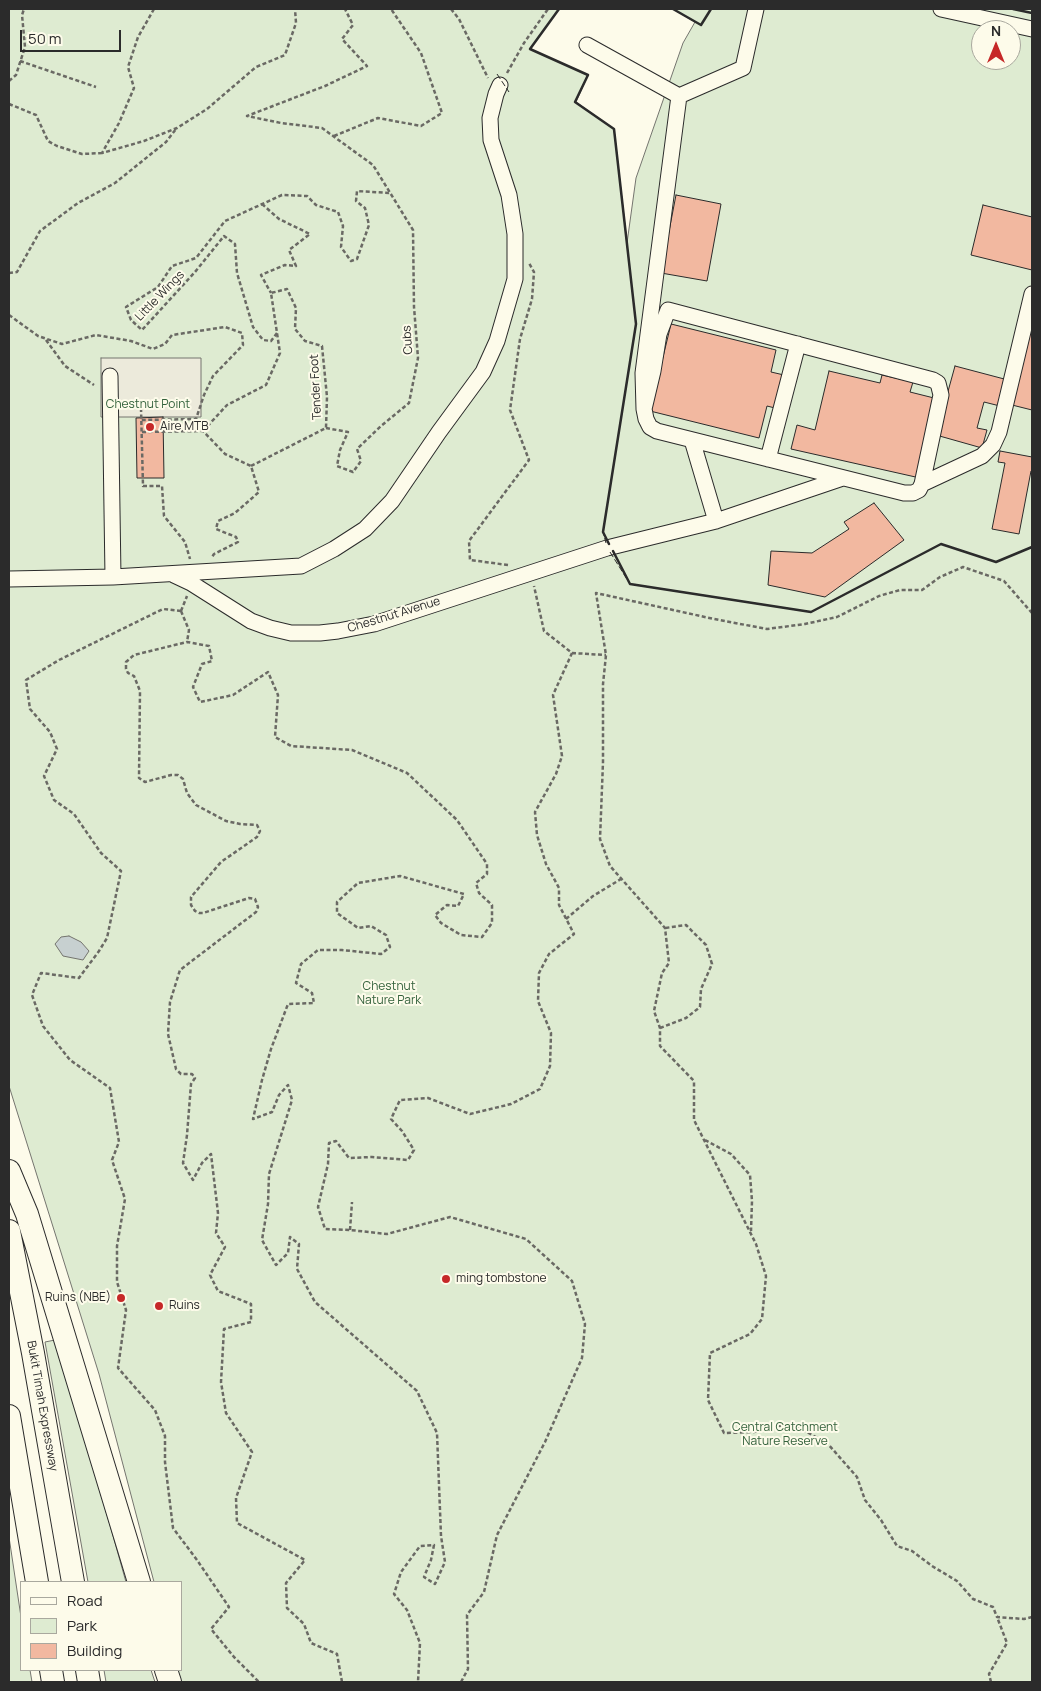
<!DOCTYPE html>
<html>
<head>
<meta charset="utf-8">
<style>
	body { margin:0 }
	#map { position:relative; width:1041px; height:1691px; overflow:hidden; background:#fdfbea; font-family:Manrope,sans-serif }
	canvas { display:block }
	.frame { position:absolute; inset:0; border:10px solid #2b2b2b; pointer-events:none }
	.legend { position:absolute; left:20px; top:1581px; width:162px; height:90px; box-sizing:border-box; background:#fdfbea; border:1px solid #a9a89e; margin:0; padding:6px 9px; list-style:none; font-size:15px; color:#2b2b2b }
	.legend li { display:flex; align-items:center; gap:10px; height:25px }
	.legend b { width:25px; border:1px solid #a9a89e }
	.north { position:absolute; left:971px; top:20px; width:50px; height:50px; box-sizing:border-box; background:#fdfbea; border:1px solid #a9a89e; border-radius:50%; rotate:0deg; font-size:14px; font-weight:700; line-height:20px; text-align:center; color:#2b2b2b }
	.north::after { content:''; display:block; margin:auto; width:18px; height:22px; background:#c62828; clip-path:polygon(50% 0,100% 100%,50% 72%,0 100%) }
	.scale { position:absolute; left:20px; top:30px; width:101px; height:22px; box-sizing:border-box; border:2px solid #2b2b2b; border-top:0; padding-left:6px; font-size:15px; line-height:18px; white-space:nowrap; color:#2b2b2b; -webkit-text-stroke:4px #fdfbea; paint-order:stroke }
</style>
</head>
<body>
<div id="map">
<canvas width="1041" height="1691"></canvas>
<div class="frame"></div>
<ul class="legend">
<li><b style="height:6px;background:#fdfbea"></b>Road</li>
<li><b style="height:14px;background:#deebd1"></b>Park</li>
<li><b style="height:14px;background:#f2b8a0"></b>Building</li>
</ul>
<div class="north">N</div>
<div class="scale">50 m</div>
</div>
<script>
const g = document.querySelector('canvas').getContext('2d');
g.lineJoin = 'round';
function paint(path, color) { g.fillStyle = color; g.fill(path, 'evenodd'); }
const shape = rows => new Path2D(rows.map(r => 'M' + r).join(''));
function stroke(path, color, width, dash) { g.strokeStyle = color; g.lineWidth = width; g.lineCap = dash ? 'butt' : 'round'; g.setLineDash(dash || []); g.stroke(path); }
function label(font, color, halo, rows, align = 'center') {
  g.font = font + ' Manrope,sans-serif'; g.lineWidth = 4; g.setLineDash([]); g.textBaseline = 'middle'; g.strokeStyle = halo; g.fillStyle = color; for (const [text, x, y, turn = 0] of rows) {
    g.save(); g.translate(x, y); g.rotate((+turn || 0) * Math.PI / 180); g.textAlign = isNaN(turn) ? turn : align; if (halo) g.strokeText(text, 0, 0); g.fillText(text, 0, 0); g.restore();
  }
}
const green = shape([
	[9,9,559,9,530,49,588,75,576,102,614,129,627,243,636,178,683,43,695,22,673,9,1032,9,1032,1682,180,1682,177,1670,181,1670,181,1582,154,1582,99,1374,9,1086,9,9],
	[981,30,1011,30,1011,60,981,60,981,30],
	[55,1340,110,1525,126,1582,88,1582,45,1342,55,1340],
	[9,1537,21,1617,21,1670,30,1670,32,1682,9,1682,9,1537],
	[104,1670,151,1670,155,1682,106,1682,104,1670]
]);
const parking = shape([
	[101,358,201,358,201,417,101,417,101,358]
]);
const water = shape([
	[69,936,81,942,89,951,83,960,63,956,55,944,61,937,69,936]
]);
const building = shape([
	[676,195,721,204,707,281,661,273,676,195],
	[983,205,1032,217,1032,270,971,255,983,205],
	[1032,320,1032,410,1012,405,1032,320],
	[671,324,776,350,771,372,784,375,775,408,767,406,759,438,650,411,671,324],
	[955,366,1008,380,1000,406,984,402,977,428,987,430,982,448,936,435,955,366],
	[829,371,880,383,882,375,913,382,910,392,938,399,920,478,791,449,797,425,815,430,829,371],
	[163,417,164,478,137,478,136,418,163,417],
	[1000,451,1032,457,1032,472,1031,471,1019,534,992,529,1005,463,998,462,1000,451],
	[874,503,904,540,825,597,768,585,771,551,812,553,849,529,844,522,874,503]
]);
const path = shape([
	[154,9,138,37,128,67,134,88,119,123,102,153,144,141,177,128,207,109,256,67,285,55,296,23,295,9],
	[451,9,459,19,488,78],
	[20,61,96,87],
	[507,73,524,43,548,9],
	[9,81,16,75,25,47,22,15,24,9],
	[9,104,36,115,48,141,57,146,82,154,102,153],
	[334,136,378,118,421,126,442,113,421,53,391,9],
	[262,204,279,219,310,234,289,250,296,266,285,265,261,275,271,293],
	[9,273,17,272,40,231,78,203,115,183,166,142,176,129],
	[9,315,38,336,62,344,96,335,131,341,153,349,165,344,172,335,225,327,242,333,243,345,213,376,204,395,196,419,141,420],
	[277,333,271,341,263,340,253,327,237,273,235,244,224,236,195,272,142,330,131,320,126,307,158,287,172,266,196,258,225,221,282,195,307,196,316,205,338,212,343,226,341,247,351,261,357,259,369,225,365,208,356,201,357,191,390,193],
	[46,340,65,366,94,385],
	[141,408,143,486,162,486,164,516,185,542,190,559],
	[326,428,348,432,340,450,337,466,353,472,361,461,357,449,381,426,409,403,418,358,414,307,413,230,373,165,322,128,281,123,247,116,325,86,367,66,342,39,353,25,345,9],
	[203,431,227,405,266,385,280,353,271,293,287,289,296,308,295,329,305,341,322,346,327,397,326,428,251,466],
	[142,432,203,431,225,454,251,466,259,492,235,513,218,521,216,529,236,537,238,542,214,554,212,557],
	[508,565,470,560,469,541,529,460,510,410,520,339,532,299,534,272,529,263],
	[181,611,163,609,59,660,26,680,30,709,50,732,57,749,44,776,54,800,74,814,101,853,121,871,107,938,99,951,79,978,41,973,32,995,43,1026,70,1060,110,1088,119,1142,112,1160,125,1199,117,1246,117,1282,126,1310,118,1368,155,1410,165,1436,165,1462,173,1528,197,1560,229,1607,211,1629,234,1657,259,1682],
	[181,611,187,596],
	[181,611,189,630,187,642],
	[1032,613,1004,581,963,567,940,577,922,590,900,590,879,596,837,617,805,624,767,629,714,619,596,593,606,655,603,684,603,762,600,839,610,866,665,928,669,963,662,973,654,1011,660,1028,660,1046,694,1081,694,1120,756,1244,766,1276,762,1319,750,1334,710,1353,708,1400,724,1433,754,1432,791,1423,828,1444,857,1477,865,1500,881,1520,897,1546,912,1551,932,1566,957,1581,973,1599,993,1607,997,1617,1024,1619,1032,1617],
	[572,653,606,655],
	[566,919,593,896,621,879],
	[660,1028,686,1018,700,1007,701,989,712,964,706,945,686,925,665,928],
	[705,1140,731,1154,750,1175,752,1201,751,1231],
	[350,1230,352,1202],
	[342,1682,337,1654,311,1643,304,1624,287,1608,286,1583,305,1560,237,1523,236,1498,252,1452,226,1413,221,1382,224,1329,251,1322,251,1304,218,1291,210,1275,225,1247,216,1233,218,1213,211,1154,202,1163,193,1180,183,1163,187,1135,191,1084,195,1078,192,1074,181,1074,176,1069,168,1034,170,1002,180,970,256,912,258,907,255,899,249,898,203,913,199,913,195,911,191,905,191,897,221,862,257,837,260,831,257,825,240,824,226,821,196,805,187,793,183,779,178,775,171,775,145,782,139,778,140,691,134,676,128,673,126,669,126,662,134,655,187,642,209,646,212,661,202,664,193,687,200,702,233,695,268,672,278,695,275,737,291,746,352,750,407,773,457,820,487,864,487,874,476,883,479,893,492,905,492,923,482,937,461,935,441,923,435,915,447,905,458,906,464,894,400,876,358,883,337,902,337,913,358,928,371,926,386,935,390,947,381,954,342,950,318,950,301,964,296,983,312,993,314,1003,288,1004,271,1049,262,1080,253,1119,272,1112,279,1095,288,1085,292,1100,269,1174,268,1204,262,1240,276,1265,288,1253,290,1237,299,1244,297,1269,315,1302,417,1391,437,1433,441,1536,445,1562,435,1584,424,1577,431,1560,434,1545,420,1546,401,1572,394,1594,407,1610,420,1643,418,1682],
	[461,1682,468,1669,467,1615,484,1592,497,1535,545,1442,582,1358,585,1324,572,1281,526,1239,450,1217,387,1234,350,1230,325,1229,318,1207,328,1164,329,1143,336,1141,349,1158,372,1157,408,1160,414,1150,402,1131,391,1119,400,1100,428,1098,470,1114,511,1104,540,1089,550,1066,551,1033,538,1001,539,973,549,954,574,934,559,905,559,888,546,864,537,835,535,812,556,774,562,756,553,695,572,653,544,631,534,586],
	[991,1682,989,1674,1007,1643,997,1617]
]);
const minor = shape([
	[941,9,1032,29],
	[587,45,679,96],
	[679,96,743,68,756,9],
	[110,376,113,577],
	[644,409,653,371,659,334,668,310,933,380,938,383,941,395,922,484,919,490,913,493,904,493,657,431,650,427,646,419,644,409,643,373,679,96],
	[692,440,716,521],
	[768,459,798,344],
	[922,484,982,456,993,445,999,432,1032,294],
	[174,575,191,583,251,621,270,628,291,633,320,633,338,631,374,624,607,548,716,521,843,478],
	[9,579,113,577,301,566,334,549,365,529,392,501,439,432,483,372,497,341,515,279,515,234,509,195,491,140,490,118,496,94,500,85]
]);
const highway = shape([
	[9,1171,27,1214,139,1582],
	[9,1231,33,1353,73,1582],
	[9,1416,37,1582],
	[51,1670,53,1682],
	[87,1670,89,1682],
	[166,1670,170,1682]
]);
const fence = shape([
	[559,9,530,49,588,75,575,102,614,129,636,324,603,532,606,543],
	[673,9,701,25,711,9],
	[1013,9,1032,13],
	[497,74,509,92],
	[610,552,630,584,811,612,941,544,996,562,1032,547]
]);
const wall = shape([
	[559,9,530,49,588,75,575,102,614,129,636,324,603,532,609,544],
	[673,9,701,25,711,9],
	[1013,9,1032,13],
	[613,551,630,584,811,612,941,544,996,562,1032,547]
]);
const markers = [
	[150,427,5,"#c62828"],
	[446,1279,5,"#c62828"],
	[121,1298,5,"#c62828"],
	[159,1306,5,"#c62828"]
];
const streetNames = [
	["Little Wings",160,296,-46],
	["Cubs",408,340,-94],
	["Tender Foot",316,387,-93],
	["Chestnut Avenue",394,615,-17],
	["Bukit Timah Expressway",42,1406,80]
];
const parkNames = [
	["Chestnut Point",148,405],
	["Chestnut",389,987],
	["Nature Park",389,1001],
	["Central Catchment",785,1428],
	["Nature Reserve",785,1442]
];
const poiNames = [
	["Aire MTB",160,427],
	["ming tombstone",456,1279],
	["Ruins (NBE)",111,1298,"right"],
	["Ruins",169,1306]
];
paint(green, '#deebd1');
stroke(green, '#74746e', 1);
paint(parking, '#eceadb');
stroke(parking, '#74746e', 1);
paint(water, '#c7d0d0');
stroke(water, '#74746e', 1);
paint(building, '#f2b8a0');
stroke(building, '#2b2b2b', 1);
stroke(minor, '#2b2b2b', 17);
stroke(highway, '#2b2b2b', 24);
stroke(path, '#6a6964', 2.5, [4, 2.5]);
stroke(minor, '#fdfbea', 15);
stroke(highway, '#fdfbea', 22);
stroke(fence, '#2b2b2b', 1, [6, 2.5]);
stroke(wall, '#2b2b2b', 2.5);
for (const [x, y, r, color] of markers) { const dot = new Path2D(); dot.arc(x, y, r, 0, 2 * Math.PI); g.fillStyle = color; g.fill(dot); stroke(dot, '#fdfbea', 2); }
label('12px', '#2b2b2b', '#fdfbea', streetNames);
label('12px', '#34623c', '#fdfbea', parkNames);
label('12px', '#2b2b2b', '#fdfbea', poiNames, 'left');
</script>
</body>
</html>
